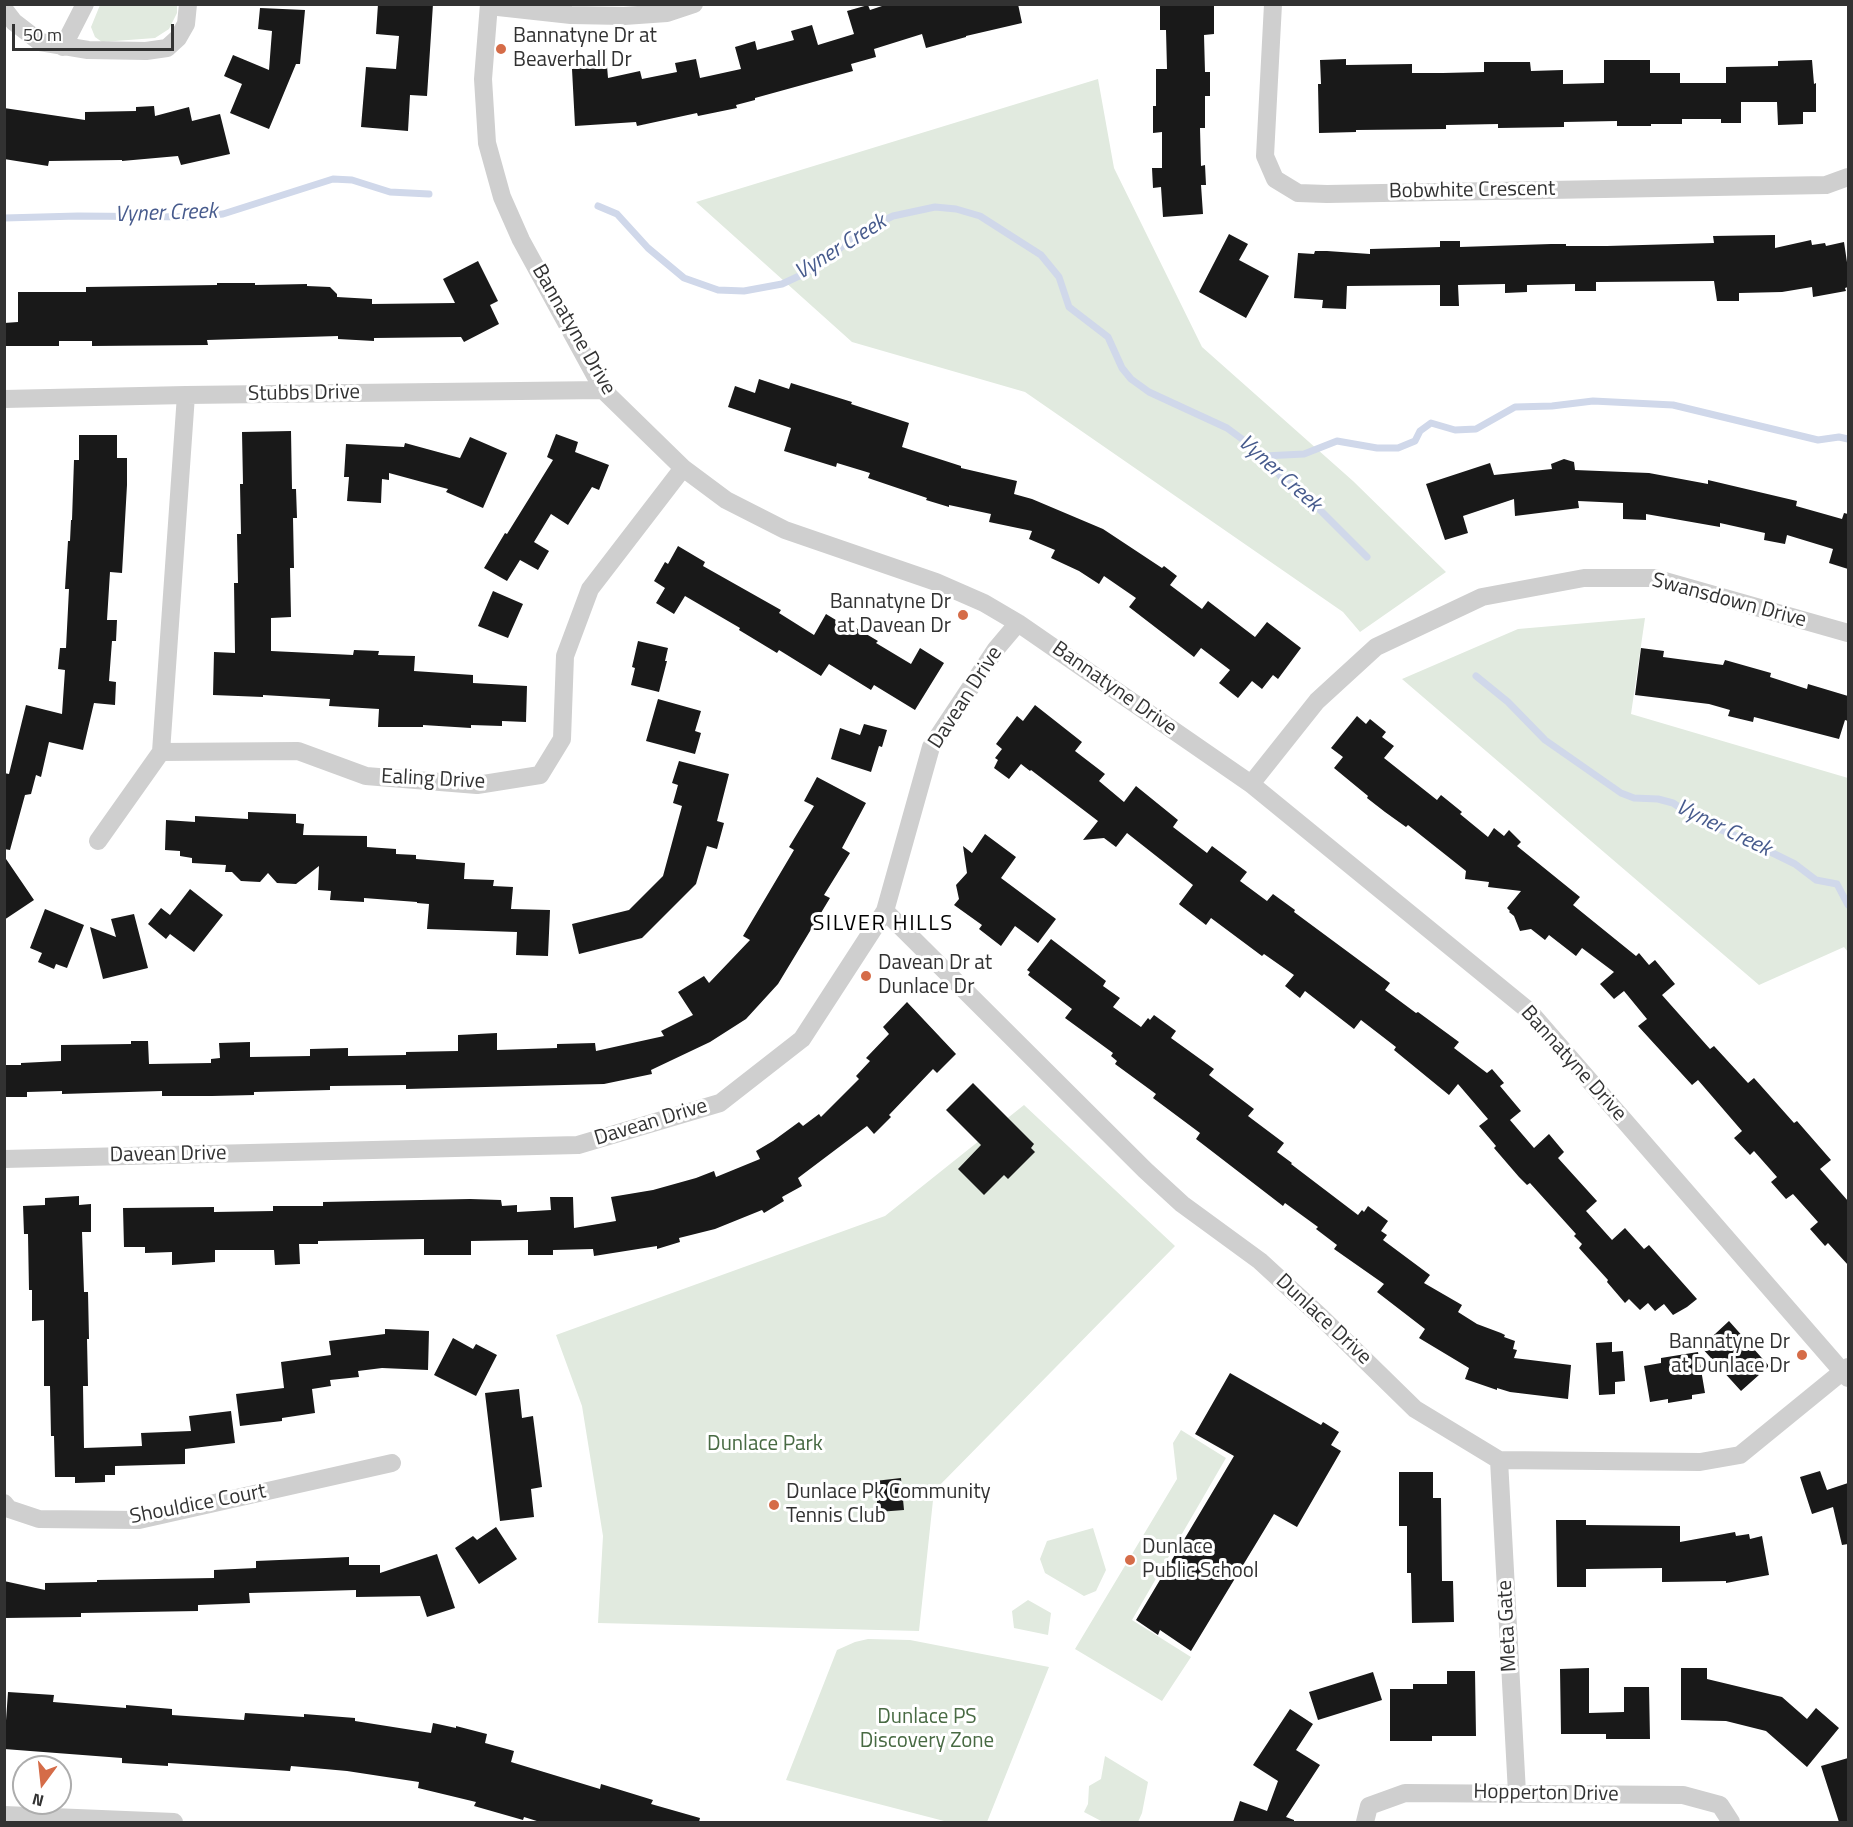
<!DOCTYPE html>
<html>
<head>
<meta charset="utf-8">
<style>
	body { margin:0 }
	#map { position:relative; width:1853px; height:1827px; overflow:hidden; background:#fff; font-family:"Titillium Web",sans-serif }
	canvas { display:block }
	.frame { position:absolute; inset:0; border:6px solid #323232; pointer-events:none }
	.north { position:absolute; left:12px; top:1755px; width:60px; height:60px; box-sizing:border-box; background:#fff; border:2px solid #adadad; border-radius:50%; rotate:195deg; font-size:16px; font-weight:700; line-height:24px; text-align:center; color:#323232 }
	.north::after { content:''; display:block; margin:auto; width:21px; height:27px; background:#d56c48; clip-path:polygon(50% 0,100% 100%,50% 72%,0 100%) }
	.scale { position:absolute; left:12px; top:24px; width:162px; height:27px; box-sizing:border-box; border:3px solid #323232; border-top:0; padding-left:8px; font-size:18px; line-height:21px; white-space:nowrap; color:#323232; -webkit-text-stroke:4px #fff; paint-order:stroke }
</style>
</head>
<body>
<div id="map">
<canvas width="1853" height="1827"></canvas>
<div class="frame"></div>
<div class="north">N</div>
<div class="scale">50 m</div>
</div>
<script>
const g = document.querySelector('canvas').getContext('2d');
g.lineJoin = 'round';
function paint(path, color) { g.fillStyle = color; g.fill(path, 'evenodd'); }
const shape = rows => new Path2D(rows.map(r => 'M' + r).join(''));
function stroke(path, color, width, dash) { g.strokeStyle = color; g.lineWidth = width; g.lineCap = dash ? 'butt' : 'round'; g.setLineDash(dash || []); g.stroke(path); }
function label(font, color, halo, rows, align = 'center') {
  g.font = font + ' "Titillium Web",sans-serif'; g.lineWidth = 6; g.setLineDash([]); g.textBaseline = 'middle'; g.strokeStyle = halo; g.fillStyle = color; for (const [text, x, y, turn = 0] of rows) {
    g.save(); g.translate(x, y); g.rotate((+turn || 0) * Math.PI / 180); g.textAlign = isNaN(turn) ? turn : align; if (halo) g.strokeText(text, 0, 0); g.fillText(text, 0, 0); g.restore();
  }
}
const green = shape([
	[100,5,177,5,177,13,169,29,155,38,102,42,95,37,91,27],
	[1098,79,1114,168,1202,347,1353,481,1446,572,1360,632,1343,612,1025,392,852,342,696,202],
	[1645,618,1631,714,1848,778,1848,952,1844,947,1759,985,1402,679,1518,629],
	[1024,1105,1175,1246,934,1491,919,1631,598,1623,603,1536,582,1406,556,1335,885,1216],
	[1181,1430,1226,1458,1132,1620,1191,1657,1162,1701,1075,1649,1177,1479,1173,1443],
	[1093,1528,1106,1570,1096,1591,1084,1596,1045,1573,1040,1559,1047,1541],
	[1028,1600,1051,1613,1048,1635,1014,1628,1012,1611],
	[868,1639,910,1640,1049,1667,987,1822,948,1822,786,1780,837,1650,855,1642],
	[1105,1756,1148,1782,1142,1813,1138,1822,1103,1822,1084,1812,1088,1804,1089,1786,1101,1779]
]);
const stream = shape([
	[598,206,617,214,648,248,684,278,718,290,744,291,782,284,812,270,862,231,893,216,935,207,956,209,980,216,1041,255,1059,277,1069,307,1108,337,1122,368,1131,379,1149,392,1227,428,1261,453,1282,478,1311,501,1367,557],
	[4,218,78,216,192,217,223,214,333,179,352,180,390,192,429,194],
	[1264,456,1304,454,1337,441,1377,448,1398,448,1415,441,1420,431,1431,423,1455,430,1476,429,1515,407,1552,406,1593,401,1673,405,1818,440,1839,437,1848,439],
	[1476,676,1508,702,1545,740,1621,793,1634,798,1658,799,1673,803,1703,823,1742,838,1795,864,1816,880,1837,884,1848,905]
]);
const building = shape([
	[378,4,433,4,427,96,410,95,408,131,361,127,366,67,396,69,399,36,376,34],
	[888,4,1018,4,1022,23,966,36,966,37,926,48,922,34,874,49,876,57,851,64,853,71,755,98,755,100,736,105,737,108,698,116,697,113,637,126,636,122,575,126,572,69,607,66,608,78,640,71,642,79,677,72,675,63,696,59,700,78,741,69,735,47,755,41,757,50,794,40,791,31,812,25,818,45,854,34,847,11,868,5,870,10],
	[1160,4,1214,6,1214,34,1204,35,1205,72,1210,72,1210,96,1205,96,1205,128,1200,128,1201,166,1205,165,1206,185,1201,185,1203,214,1163,217,1161,187,1153,188,1152,168,1162,168,1162,132,1153,133,1153,106,1156,106,1156,69,1167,69,1166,30,1160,30],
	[260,8,305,10,300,64,296,64,269,129,230,113,242,84,224,76,233,55,269,70,272,31,258,29],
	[1346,59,1346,65,1412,64,1412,73,1443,73,1484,72,1484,62,1530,62,1531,71,1563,70,1563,84,1604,83,1604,60,1650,60,1650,73,1680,73,1680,83,1726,83,1726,67,1778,66,1778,61,1812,60,1814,84,1816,83,1816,112,1803,112,1803,124,1778,125,1777,102,1741,102,1741,123,1721,123,1721,119,1682,119,1682,124,1651,124,1651,126,1617,126,1617,121,1564,122,1564,127,1498,128,1498,124,1446,125,1446,129,1356,130,1356,132,1319,133,1318,84,1321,84,1320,60],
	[154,106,155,116,189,107,192,121,220,114,230,154,181,165,178,156,122,161,122,160,49,161,48,166,4,159,4,108,85,120,85,112,136,111,136,107],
	[1229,234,1248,244,1239,260,1269,276,1246,318,1199,292],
	[1775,235,1775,248,1811,240,1812,245,1825,243,1826,246,1844,242,1848,269,1848,287,1845,288,1846,291,1813,297,1812,287,1782,292,1739,293,1739,301,1717,301,1714,281,1596,282,1596,291,1575,291,1575,284,1527,285,1527,292,1505,293,1505,284,1458,285,1459,306,1440,306,1440,285,1347,286,1346,309,1322,308,1323,300,1294,298,1298,253,1314,254,1315,251,1327,251,1370,254,1370,249,1440,247,1440,241,1460,241,1460,247,1551,244,1566,244,1566,246,1607,246,1714,243,1713,236],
	[478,261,498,301,490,305,499,324,464,342,461,337,374,338,374,341,338,339,338,336,207,340,208,345,92,346,92,341,59,341,59,346,4,346,4,323,18,322,18,292,86,292,86,287,217,285,217,283,255,283,255,285,307,284,307,286,330,287,337,294,337,297,372,299,372,304,455,303,443,279],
	[759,379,789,389,791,383,852,402,851,404,909,423,902,447,961,466,961,468,1017,481,1014,494,1032,499,1103,529,1162,568,1164,566,1177,576,1170,585,1202,609,1208,601,1255,637,1267,622,1301,648,1278,679,1273,675,1262,689,1252,681,1238,698,1219,683,1230,670,1201,648,1194,657,1129,607,1136,598,1104,576,1099,584,1079,571,1051,558,1055,550,1029,539,1032,531,989,522,991,514,949,505,949,507,926,500,927,498,868,478,870,473,837,463,836,467,784,451,791,428,728,407,735,386,755,393],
	[291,431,292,489,296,489,297,518,293,518,294,568,290,568,291,617,271,618,271,651,353,655,354,650,379,651,378,655,415,656,414,671,473,675,473,683,527,686,526,722,502,721,502,726,471,725,471,728,423,725,423,727,378,727,379,709,329,706,330,699,263,695,263,697,213,695,214,652,235,653,234,583,238,583,237,534,241,534,240,484,243,484,242,432],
	[556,434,578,442,575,452,609,465,599,490,592,487,568,525,551,514,534,542,549,551,538,570,520,560,507,581,484,568,505,533,507,534,553,460,547,457],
	[79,435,117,435,117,458,127,458,127,485,122,573,110,572,107,620,117,620,116,641,112,641,109,681,116,682,115,705,94,703,83,750,49,742,41,777,36,775,31,794,25,795,10,850,4,849,4,773,9,774,26,705,62,714,65,670,58,669,60,648,66,648,69,589,65,589,68,541,70,541,71,520,72,520,74,460,79,460],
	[470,437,507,453,483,508,446,492,448,489,389,473,389,480,382,479,381,503,347,501,349,477,344,477,346,444,404,447,405,443,460,458],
	[1564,459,1574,462,1575,470,1649,473,1708,484,1708,480,1797,501,1796,506,1842,519,1844,513,1848,514,1848,569,1829,563,1833,549,1787,535,1785,544,1764,540,1765,533,1720,523,1720,527,1646,514,1646,520,1623,519,1623,503,1578,501,1579,508,1515,516,1514,499,1463,516,1468,533,1445,540,1426,484,1490,463,1494,475,1552,469,1551,464],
	[678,546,705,562,703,566,781,610,779,613,814,635,826,614,854,631,856,628,878,641,876,643,911,664,920,648,944,663,915,710,874,685,871,690,829,664,821,676,779,650,777,653,739,630,740,628,685,596,674,614,656,603,665,588,654,581,665,562,668,564],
	[493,591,523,604,508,638,478,626],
	[638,641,668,648,665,661,667,661,659,692,631,685,635,668,632,667],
	[1641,648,1664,651,1663,657,1723,665,1725,660,1771,673,1770,677,1807,689,1808,684,1848,696,1848,721,1845,720,1839,739,1754,717,1753,722,1728,716,1730,710,1709,704,1635,695],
	[658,699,701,711,695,731,701,733,695,754,646,741],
	[1035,705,1082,742,1075,751,1105,774,1099,781,1124,802,1136,786,1178,820,1173,827,1207,853,1212,846,1247,872,1240,881,1267,901,1273,894,1295,910,1294,912,1390,983,1385,990,1416,1013,1418,1012,1459,1042,1454,1048,1487,1073,1492,1069,1504,1083,1500,1086,1521,1111,1510,1120,1534,1148,1549,1134,1564,1152,1558,1158,1597,1201,1586,1211,1612,1240,1625,1228,1644,1249,1649,1245,1697,1299,1687,1307,1673,1315,1664,1304,1655,1311,1648,1303,1640,1310,1629,1299,1625,1303,1607,1282,1608,1280,1579,1248,1582,1244,1574,1236,1576,1234,1530,1183,1527,1185,1519,1177,1494,1148,1496,1146,1479,1126,1488,1119,1458,1084,1449,1095,1394,1050,1396,1047,1361,1020,1354,1029,1305,991,1300,998,1285,986,1294,975,1264,954,1262,956,1211,918,1206,925,1180,905,1179,904,1193,885,1127,833,1116,847,1104,838,1083,840,1098,821,1031,770,1030,771,1021,764,1009,779,994,768,998,760,995,758,1002,749,996,744,1017,716,1023,721],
	[1357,716,1366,724,1370,719,1386,732,1382,737,1394,746,1384,758,1437,800,1441,795,1462,812,1460,814,1488,837,1494,828,1504,836,1509,830,1521,842,1517,846,1580,897,1573,905,1636,956,1639,953,1649,965,1655,960,1675,984,1662,995,1710,1049,1714,1046,1748,1083,1754,1078,1794,1123,1797,1121,1831,1160,1820,1169,1848,1201,1848,1265,1828,1243,1825,1246,1810,1229,1818,1222,1793,1194,1786,1199,1771,1182,1777,1177,1754,1151,1750,1155,1734,1138,1742,1131,1698,1080,1692,1085,1638,1026,1647,1019,1624,991,1614,999,1600,984,1614,972,1582,948,1576,956,1549,935,1545,940,1531,929,1520,931,1514,916,1509,912,1510,911,1507,908,1521,891,1488,887,1489,882,1465,879,1466,871,1408,825,1406,827,1385,812,1367,798,1368,796,1334,768,1343,757,1331,748],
	[864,724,887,730,882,747,879,746,871,772,831,759,840,728,860,735],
	[679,761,729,774,717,821,724,823,717,849,707,846,696,884,642,938,579,954,572,924,629,910,663,876,682,806,673,803,678,785,672,783],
	[817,777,866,803,842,848,850,853,824,895,830,898,778,984,746,1019,710,1042,651,1070,652,1074,604,1084,406,1089,406,1085,330,1086,330,1090,254,1092,254,1095,212,1096,162,1096,162,1091,62,1094,62,1091,27,1092,27,1097,4,1097,4,1065,21,1065,21,1063,61,1061,61,1045,131,1044,131,1041,148,1041,149,1064,211,1063,211,1059,220,1058,219,1043,250,1042,250,1057,310,1056,310,1049,348,1048,348,1056,406,1055,406,1052,458,1051,458,1035,497,1033,497,1050,557,1048,557,1044,595,1043,596,1051,664,1036,661,1031,693,1015,678,992,704,976,709,983,750,940,743,936,794,850,789,847,814,806,804,801],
	[248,812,296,814,296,823,304,824,303,835,367,836,367,847,396,849,396,854,416,855,416,859,465,863,464,879,494,880,493,886,513,887,511,909,550,910,548,956,516,955,517,932,427,929,429,904,417,903,417,902,364,898,364,902,330,900,331,891,318,890,319,866,296,884,277,883,268,873,260,882,241,881,232,872,225,872,226,865,192,863,192,858,180,856,180,851,165,850,166,820,195,822,195,816,248,819],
	[985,834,1016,857,1001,878,1056,919,1038,943,1015,926,1001,946,979,929,982,925,954,905,959,899,956,885,967,873,963,846,972,853],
	[4,856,34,900,4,920],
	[190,889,223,915,194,952,170,934,166,939,148,924,161,908,170,915],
	[45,909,84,925,67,968,56,964,54,969,38,962,42,953,30,948],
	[134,914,148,968,103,979,90,927,116,937,111,919],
	[1051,939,1106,981,1103,986,1120,998,1113,1007,1141,1027,1148,1018,1150,1020,1154,1015,1176,1031,1171,1038,1214,1069,1209,1075,1254,1109,1248,1116,1284,1143,1277,1152,1292,1163,1291,1164,1358,1215,1362,1210,1364,1212,1368,1206,1388,1221,1381,1231,1387,1235,1383,1240,1430,1275,1424,1283,1462,1305,1458,1312,1477,1324,1501,1333,1505,1335,1504,1337,1515,1341,1513,1349,1517,1350,1514,1358,1571,1365,1568,1399,1510,1392,1497,1388,1497,1390,1465,1379,1469,1368,1419,1338,1425,1329,1377,1292,1384,1284,1334,1249,1337,1245,1316,1229,1318,1227,1285,1203,1283,1206,1196,1139,1200,1133,1153,1098,1156,1094,1115,1064,1117,1061,1111,1056,1113,1053,1065,1018,1072,1009,1028,975,1030,972,1027,970],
	[907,1002,956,1054,937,1073,933,1069,889,1115,891,1117,874,1134,867,1126,798,1178,802,1186,782,1197,784,1201,764,1213,762,1210,715,1229,679,1238,680,1242,657,1249,657,1246,594,1256,593,1249,553,1250,553,1255,528,1255,528,1240,471,1241,471,1255,424,1255,424,1239,318,1241,318,1244,299,1244,300,1264,275,1265,274,1250,215,1250,215,1262,172,1265,172,1252,145,1253,145,1247,124,1247,123,1208,214,1207,214,1212,273,1211,273,1206,323,1206,323,1202,470,1199,501,1200,502,1206,517,1205,517,1212,551,1210,550,1197,573,1197,574,1228,616,1221,611,1197,653,1190,696,1178,714,1171,716,1177,760,1159,756,1151,773,1141,799,1122,803,1126,819,1114,821,1117,859,1079,856,1076,870,1061,866,1058,889,1034,883,1027],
	[973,1083,1034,1144,1031,1148,1035,1152,1008,1179,1004,1175,984,1195,958,1169,981,1145,946,1110],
	[79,1196,79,1205,91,1204,91,1232,82,1232,84,1292,88,1292,89,1339,87,1339,88,1386,83,1386,84,1448,142,1446,141,1433,191,1431,189,1416,231,1411,235,1443,185,1449,185,1464,115,1466,115,1475,105,1475,105,1482,75,1483,75,1477,55,1477,54,1436,51,1436,50,1386,44,1386,44,1320,32,1321,32,1290,29,1290,28,1234,24,1234,23,1206,45,1205,45,1198],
	[1729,1321,1769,1366,1741,1391,1701,1347],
	[385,1329,429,1331,428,1370,382,1368,358,1371,359,1377,330,1380,331,1386,312,1389,315,1413,282,1418,282,1421,240,1426,236,1394,284,1388,281,1362,331,1355,329,1341,385,1334],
	[453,1338,473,1349,476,1344,497,1355,476,1396,434,1375],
	[1612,1342,1612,1352,1623,1351,1625,1381,1615,1382,1615,1394,1599,1395,1596,1343],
	[1698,1352,1705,1393,1692,1395,1692,1399,1668,1403,1668,1399,1650,1402,1644,1366,1661,1363,1661,1358],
	[1230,1373,1321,1425,1323,1422,1339,1432,1331,1445,1341,1451,1297,1527,1274,1514,1191,1651,1160,1630,1158,1635,1136,1620,1234,1456,1195,1434],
	[519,1389,522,1418,533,1416,542,1487,531,1489,534,1517,500,1521,485,1393],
	[1820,1471,1827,1490,1848,1483,1848,1544,1842,1545,1833,1507,1812,1514,1800,1477],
	[1399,1472,1433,1472,1433,1498,1441,1498,1442,1581,1453,1581,1454,1622,1412,1623,1411,1573,1407,1573,1407,1526,1399,1526],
	[901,1478,904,1510,878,1512,875,1481],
	[1556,1520,1586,1520,1586,1525,1680,1526,1680,1542,1735,1532,1736,1536,1749,1534,1750,1539,1762,1536,1769,1575,1726,1583,1726,1581,1662,1582,1662,1568,1586,1569,1586,1587,1557,1587],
	[496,1527,517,1559,479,1584,455,1548,473,1536,477,1540],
	[437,1554,455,1608,427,1617,420,1596,356,1597,356,1590,249,1593,250,1603,198,1605,198,1611,81,1613,81,1617,4,1618,4,1581,45,1590,45,1583,97,1582,97,1580,214,1578,214,1570,256,1568,256,1561,349,1557,349,1565,380,1565,380,1573],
	[1589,1668,1589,1713,1624,1712,1624,1687,1649,1687,1650,1739,1606,1739,1606,1734,1561,1734,1560,1669],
	[1681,1668,1707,1668,1707,1679,1782,1697,1807,1719,1816,1708,1839,1728,1807,1767,1766,1731,1726,1721,1681,1720],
	[1447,1671,1475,1671,1476,1736,1432,1736,1432,1741,1390,1741,1390,1689,1413,1689,1413,1684,1447,1684],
	[1373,1672,1382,1700,1318,1720,1309,1692],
	[8,1692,54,1695,53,1702,126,1708,126,1705,172,1709,172,1715,244,1720,245,1713,304,1717,304,1714,355,1718,355,1721,431,1733,433,1723,456,1728,456,1726,483,1733,487,1734,485,1743,514,1751,511,1762,600,1789,601,1784,653,1800,651,1804,700,1818,699,1822,540,1822,524,1817,523,1820,474,1806,476,1802,418,1788,419,1782,347,1771,291,1766,290,1771,168,1763,168,1766,122,1763,122,1758,4,1749],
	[1290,1709,1313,1724,1296,1750,1320,1765,1286,1817,1294,1820,1294,1822,1233,1822,1240,1801,1267,1811,1278,1781,1253,1765],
	[1848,1758,1848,1822,1839,1822,1821,1766]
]);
const street = shape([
	[489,4,483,79,487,143,502,197,521,240,603,390,683,468,726,500,785,530,936,582,984,603,1018,623,1251,784,1529,1011,1848,1378],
	[1273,4,1265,156,1275,179,1298,193,1327,194,1826,185,1848,177],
	[489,6,571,15,624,16,667,13,694,4],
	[4,9,14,22,40,42,88,50,146,51,167,48,178,38,186,24,188,4],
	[63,47,85,4],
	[186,395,161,752,298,751,366,776,477,785,540,775,562,739,565,656,590,589,683,468],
	[4,399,186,395,603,390],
	[1251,784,1317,701,1376,647,1482,597,1584,578,1654,578,1848,633],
	[98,841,161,752],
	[885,911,1145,1170,1182,1204,1260,1261,1322,1318,1415,1409,1499,1460,1700,1462,1740,1455,1848,1367],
	[4,1159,578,1145,720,1103,802,1039,885,911,931,747,996,649,1018,623],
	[1499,1460,1517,1793],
	[4,1503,9,1509,39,1519,139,1520,392,1463],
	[4,1815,174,1822],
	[1365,1822,1369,1806,1405,1793,1683,1795,1720,1805,1731,1822]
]);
const markers = [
	[501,49,6,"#d56c48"],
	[963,615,6,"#d56c48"],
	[866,976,6,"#d56c48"],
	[1802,1355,6,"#d56c48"],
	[774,1505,6,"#d56c48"],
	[1130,1560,6,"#d56c48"]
];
const poiNames = [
	["Bannatyne Dr at",513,37],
	["Beaverhall Dr",513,61],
	["Bannatyne Dr",951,603,"right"],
	["at Davean Dr",951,627,"right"],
	["Davean Dr at",878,964],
	["Dunlace Dr",878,988],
	["Bannatyne Dr",1790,1343,"right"],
	["at Dunlace Dr",1790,1367,"right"],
	["Dunlace Pk Community",786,1493],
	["Tennis Club",786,1517],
	["Dunlace",1142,1548],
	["Public School",1142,1572]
];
const streetNames = [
	["Bobwhite Crescent",1472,191,-1],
	["Bannatyne Drive",573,330,60],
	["Stubbs Drive",304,394,-1],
	["Swansdown Drive",1729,601,15],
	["Bannatyne Drive",1114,689,35],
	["Davean Drive",966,698,-57],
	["Ealing Drive",433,780,3],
	["Bannatyne Drive",1573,1064,48],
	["Davean Drive",651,1123,-17],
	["Davean Drive",168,1155,-1],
	["Dunlace Drive",1323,1320,43],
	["Shouldice Court",198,1505,-11],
	["Meta Gate",1508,1626,-93],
	["Hopperton Drive",1546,1794,1]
];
const parkNames = [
	["Dunlace Park",765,1445],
	["Dunlace PS",927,1718],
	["Discovery Zone",927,1742]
];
const waterNames = [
	["Vyner Creek",166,214,-2],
	["Vyner Creek",841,248,-32],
	["Vyner Creek",1279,474,42],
	["Vyner Creek",1723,829,26]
];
const neighbourhoodNames = [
	["SILVER HILLS",883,925]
];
paint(green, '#e1eadf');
stroke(stream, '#d0d8ea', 7);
paint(building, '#191919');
stroke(street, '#cfcfcf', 18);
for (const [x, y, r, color] of markers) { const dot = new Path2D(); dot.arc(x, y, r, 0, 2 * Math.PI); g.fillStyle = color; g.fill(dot); stroke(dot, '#fff', 2); }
label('21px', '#323232', '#fff', poiNames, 'left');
label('21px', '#323232', '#fff', streetNames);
label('21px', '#486a43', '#fff', parkNames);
label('italic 22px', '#475b8d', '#fff', waterNames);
g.letterSpacing = '1.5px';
label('22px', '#000', '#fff', neighbourhoodNames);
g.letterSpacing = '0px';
</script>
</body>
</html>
